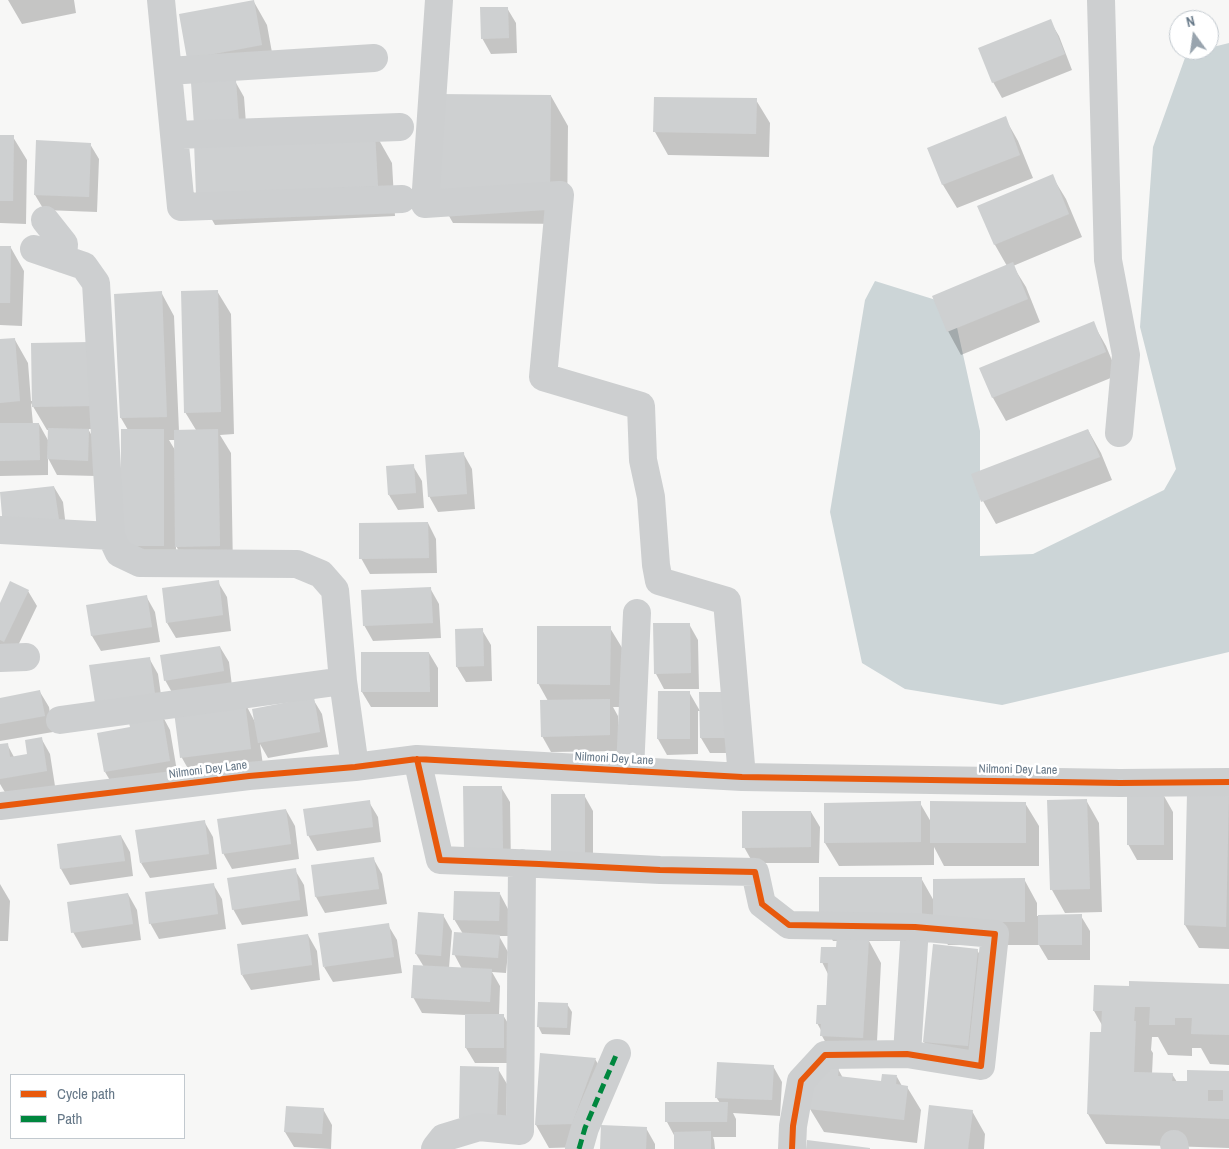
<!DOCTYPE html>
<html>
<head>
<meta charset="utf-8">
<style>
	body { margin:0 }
	#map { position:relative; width:1229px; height:1149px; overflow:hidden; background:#f7f7f6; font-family:"Archivo Narrow",sans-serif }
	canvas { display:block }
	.legend { position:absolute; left:10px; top:1074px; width:175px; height:65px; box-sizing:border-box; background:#fff; border:1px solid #c2c9cf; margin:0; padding:6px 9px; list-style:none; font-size:15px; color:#667888 }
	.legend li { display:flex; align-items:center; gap:10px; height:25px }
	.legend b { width:25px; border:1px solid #c2c9cf }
	.north { position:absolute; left:1169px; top:10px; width:50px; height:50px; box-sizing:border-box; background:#fff; border:1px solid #c2c9cf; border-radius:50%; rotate:346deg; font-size:14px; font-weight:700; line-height:20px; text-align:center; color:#667888 }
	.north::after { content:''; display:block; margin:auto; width:18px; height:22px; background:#99a4ae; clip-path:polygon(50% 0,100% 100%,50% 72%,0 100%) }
</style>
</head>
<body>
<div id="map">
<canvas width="1229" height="1149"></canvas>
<ul class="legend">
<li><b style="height:6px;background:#e8590c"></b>Cycle path</li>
<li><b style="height:6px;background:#00873e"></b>Path</li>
</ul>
<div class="north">N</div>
</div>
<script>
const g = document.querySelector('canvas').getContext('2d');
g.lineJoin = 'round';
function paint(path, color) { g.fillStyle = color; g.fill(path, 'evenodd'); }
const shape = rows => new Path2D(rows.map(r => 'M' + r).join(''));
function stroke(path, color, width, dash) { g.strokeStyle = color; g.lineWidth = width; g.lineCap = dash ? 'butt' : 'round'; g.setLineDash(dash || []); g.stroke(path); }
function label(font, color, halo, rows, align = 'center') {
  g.font = font + ' "Archivo Narrow",sans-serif'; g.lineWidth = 5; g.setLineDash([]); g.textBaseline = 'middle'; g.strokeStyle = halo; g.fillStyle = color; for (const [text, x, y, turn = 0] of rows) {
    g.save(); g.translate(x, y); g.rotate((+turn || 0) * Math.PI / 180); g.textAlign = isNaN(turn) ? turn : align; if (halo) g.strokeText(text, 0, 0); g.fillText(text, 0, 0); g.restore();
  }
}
const water = shape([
	[1229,43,1229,652,1002,705,905,689,862,663,830,512,865,300,875,281,952,305,980,431,980,556,1033,554,1164,490,1176,469,1140,327,1153,147,1186,55,1202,50,1209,50,1209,48]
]);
const shadow = shape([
	[8,0,74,0,76,13,22,24],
	[254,2,267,25,275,69,188,58],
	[507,8,516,23,517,53,491,54,482,38],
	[1050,21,1059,36,1072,70,1002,98,993,82],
	[235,81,244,97,247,137,375,133,392,163,395,216,215,225,198,195],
	[551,96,568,126,567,224,453,223,436,193],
	[756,100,770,123,769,157,668,155,655,132],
	[1005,118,1018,141,1033,178,957,208,943,185,929,148],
	[0,137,13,137,27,160,26,224,0,223],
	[90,144,99,159,97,212,44,210,35,195],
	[1052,176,1066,199,1082,237,1013,266,1026,287,1040,322,961,355,948,331,1007,266,995,245,979,206],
	[0,247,11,248,24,271,22,326,0,325],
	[217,291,231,314,234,434,220,435,231,453,233,569,190,569,176,546,176,569,135,569,128,430,121,418,116,295,161,292,174,316,179,431,196,430,185,412],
	[169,440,175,440,175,450],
	[1093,323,1106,346,1118,375,1006,421,993,398,981,369],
	[15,340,28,363,31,401,33,401,89,343,103,429,88,429,98,446,96,476,57,475,48,458,48,475,0,476,0,341],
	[31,403,47,430,50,430,49,442,39,424,33,424],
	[1088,430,1101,453,1112,480,996,524,983,501],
	[463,453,472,469,475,509,438,512,429,496],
	[413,466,422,481,424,508,398,510,389,495],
	[54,487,63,502,67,536,14,542],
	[428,523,436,539,437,573,370,574,361,558],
	[218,582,227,597,231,631,176,638,167,623],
	[430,588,439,604,441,638,373,641,364,625],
	[28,591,37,606,13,656,0,650,0,606],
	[146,596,155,612,160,642,101,651,92,636,87,606],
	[689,624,698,640,699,689,664,689,656,674],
	[610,628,624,651,623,707,613,707,618,716,619,751,551,752,542,736,548,701,538,683],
	[482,630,491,645,492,681,466,682,457,667],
	[220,647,229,662,232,686,174,696,165,680],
	[429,653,438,668,438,707,371,707,362,692],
	[149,658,158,674,163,709,105,718],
	[40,692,49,707,53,732,0,741,0,699],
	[659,692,689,692,700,711,698,711,698,754,667,755,658,739],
	[731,693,741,753,710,753,701,738],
	[313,699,322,714,328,747,268,758,260,744,264,772,195,781,182,758,176,713,245,703,255,722],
	[162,715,170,730,178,777,114,787,105,772],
	[41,738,50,754,55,786,6,794,0,784,0,745,7,744,14,757,28,755],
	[501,787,510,802,511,865,474,866],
	[1189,794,1229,795,1229,949,1199,948,1185,925],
	[584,795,593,811,593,870,561,870],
	[1164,796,1173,812,1173,860,1137,860,1128,844],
	[1086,800,1099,823,1102,912,1065,913,1052,890],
	[369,802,378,817,381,842,317,851,308,835],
	[920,803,931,822,1025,803,1039,826,1039,866,944,866,934,847,934,865,839,866,825,843],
	[286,810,295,826,299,859,232,869,223,853],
	[811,812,820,827,819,863,753,863,744,847],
	[204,821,213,837,217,869,150,878,141,863],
	[121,836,130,852,133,876,70,885,61,869,58,845],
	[373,858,382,874,387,904,325,913,316,897,312,867],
	[295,870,304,885,308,916,242,925,233,909],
	[921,878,934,901,1024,879,1037,903,1037,916,1081,916,1090,931,1090,960,1048,960,1039,945,948,945,934,922,934,941,869,941,881,963,876,1061,835,1059,822,1036,822,1032,817,1023,827,1006,828,974,822,962,838,949,838,941,833,941,820,918],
	[0,884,10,901,8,941,0,941],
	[213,884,222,899,226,929,159,939,150,923],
	[128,894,137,910,141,940,82,948,73,932],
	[500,894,508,909,508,936,499,936,508,952,506,973,492,972,500,986,499,1015,503,1015,512,1030,512,1063,475,1063,466,1048,466,1015,422,1013,413,997,424,967,416,954,443,915,452,931,449,968,462,969,454,954,463,934,454,919],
	[388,925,397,940,402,973,333,982,324,967],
	[308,935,317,951,320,980,251,990,242,975],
	[977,950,991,973,981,1069,937,1065,924,1042],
	[1229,986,1229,1065,1210,1064,1201,1048,1192,1048,1192,1056,1168,1055,1158,1037,1152,1037,1151,1050,1153,1053,1152,1074,1172,1074,1177,1082,1188,1082,1229,1072,1229,1148,1106,1144,1088,1114,1102,1034,1102,1025,1094,1011],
	[567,1004,572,1012,570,1035,542,1034,538,1026],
	[595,1059,609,1082,585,1147,549,1148,536,1125],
	[773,1066,782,1082,780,1116,733,1113,736,1119,736,1137,713,1137,714,1140,715,1149,676,1149,675,1137,667,1122,720,1103,716,1097],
	[498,1069,507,1084,506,1134,469,1133,460,1118],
	[838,1069,843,1078,882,1082,897,1077,902,1086,907,1087,921,1110,917,1143,824,1132,810,1109],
	[323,1109,332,1125,331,1149,294,1147,285,1132],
	[972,1111,985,1134,984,1149,925,1149],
	[646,1128,655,1144,655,1149,601,1149]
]);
const building = shape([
	[254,0,262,45,187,59,179,14],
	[480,7,508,7,509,38,481,39],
	[1051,19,1065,54,992,83,978,48],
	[236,80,239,122,194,125,191,83],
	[436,94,551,95,550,194,435,193],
	[654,97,757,98,756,134,653,132],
	[1006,116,1020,155,942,185,927,148],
	[375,132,378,186,196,195,194,142],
	[0,135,14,135,13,201,0,201],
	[36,140,91,143,89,197,34,195],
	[1053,174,1069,214,994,245,977,206],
	[0,246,11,246,10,303,0,303],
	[1013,262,1028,299,947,332,932,296],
	[218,290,221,412,184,413,181,291],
	[162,291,167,417,120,418,114,294],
	[1094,321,1106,352,992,398,979,368],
	[15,338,20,401,0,403,0,339],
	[90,342,90,406,32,407,31,343],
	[0,423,39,423,40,460,0,461],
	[48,428,89,429,88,461,47,459],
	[121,429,164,429,164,546,121,546],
	[218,429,220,546,175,547,174,430],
	[1088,429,1100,457,981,502,971,474],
	[464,452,467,494,428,497,425,455],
	[414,464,416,493,388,495,386,466],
	[54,486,59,520,3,527,0,492],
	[428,522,429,558,359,559,359,523],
	[219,580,223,615,166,623,162,588],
	[10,581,29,590,4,642,0,640,0,603],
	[431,587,433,623,363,626,361,590],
	[147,595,152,627,91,636,86,605],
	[653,623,690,623,691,673,654,674],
	[537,626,611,626,610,685,537,684],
	[483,628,484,666,456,667,455,629],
	[220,646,224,671,164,681,160,655],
	[361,652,429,652,430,692,361,692],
	[150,657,155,694,95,703,89,665],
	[40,690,45,716,0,724,0,698],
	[658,691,690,691,690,739,657,739],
	[699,692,732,692,733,738,700,738],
	[314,697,320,732,258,743,252,709],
	[610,699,610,735,541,737,540,700],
	[245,702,251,749,180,758,174,712],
	[162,713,170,761,104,772,97,733,130,727,128,719],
	[42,737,47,771,0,779,0,744,8,743,10,757,27,754,25,740],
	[463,786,502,786,503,850,464,851],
	[1187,793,1229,794,1226,927,1184,925],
	[551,794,585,794,585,855,551,855],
	[1127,795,1164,795,1164,845,1127,845],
	[1087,799,1090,889,1050,890,1047,800],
	[370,800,373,827,307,836,303,809],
	[921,801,921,842,824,843,824,803],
	[930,801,1026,802,1026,843,930,843],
	[286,809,291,844,222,854,217,819],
	[742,811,811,811,811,847,742,848],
	[205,820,209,854,140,863,135,830],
	[121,835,125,861,60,869,57,844],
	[374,857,379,889,315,897,311,865],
	[296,868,300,900,232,910,227,878],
	[819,877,922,877,922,918,819,918],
	[1025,878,1025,922,933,922,933,879],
	[214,883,218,914,149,924,145,892],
	[454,891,500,892,499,921,453,920],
	[128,893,133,924,71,933,67,902],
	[418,912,444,914,441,956,415,954],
	[1082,914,1082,945,1038,945,1038,915],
	[389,923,394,957,323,967,318,933],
	[454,932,500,935,498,958,452,955],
	[308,934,312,965,241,975,237,944],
	[837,937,869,939,863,1038,820,1036,821,1024,816,1024,817,1005,826,1005,828,963,820,963,821,947,836,947],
	[933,944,978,949,968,1046,923,1042],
	[413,965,492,969,490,1002,411,998],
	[1129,981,1229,984,1229,1035,1191,1034,1192,1018,1175,1018,1175,1025,1149,1025,1150,1007,1135,1007,1134,1021,1136,1021,1134,1072,1173,1073,1172,1081,1187,1081,1187,1070,1229,1071,1229,1119,1087,1114,1090,1032,1101,1032,1102,1011,1093,1011,1094,985,1129,986],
	[1208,1090,1223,1090,1223,1101,1208,1101],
	[538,1002,568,1003,567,1028,537,1027],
	[465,1014,504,1014,504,1048,465,1048],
	[540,1053,596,1058,572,1124,535,1125],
	[717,1062,774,1065,772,1100,715,1098],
	[460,1066,499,1067,497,1118,459,1118],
	[823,1067,839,1068,838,1076,881,1081,882,1074,897,1075,896,1084,908,1086,904,1120,809,1109,813,1074],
	[665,1102,728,1102,727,1122,665,1122],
	[929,1105,973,1110,968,1149,924,1149],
	[286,1106,324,1108,322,1134,284,1132],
	[601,1125,647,1127,646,1149,600,1149],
	[711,1131,711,1149,674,1149,674,1132],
	[807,1140,870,1148,870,1149,806,1149]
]);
const minor = shape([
	[161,0,181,207,402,199],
	[439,0,425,204,560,195,543,377,641,406,643,460,651,497,656,565,659,581,727,601,742,777],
	[1101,0,1108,260,1126,355,1119,433],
	[168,71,374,58],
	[175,135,400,127],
	[45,220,64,244,63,259],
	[34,249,84,266,96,283,111,536],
	[0,530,111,536,119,553,140,563,297,564,321,574,335,590,343,681,355,767],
	[0,658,26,657],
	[60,720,343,681],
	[417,759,440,860,539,864,660,870,755,872,762,904,789,925,915,927,995,934,981,1066,907,1054,825,1055,801,1081,793,1126,792,1149],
	[630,771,637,613],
	[0,806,249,776,355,767,417,759,742,777,1120,783,1229,782],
	[907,1054,915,927],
	[1174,1144,1175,1149],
	[435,1149,436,1147,443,1138,479,1127,520,1131,522,863],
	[579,1149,585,1128,617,1053]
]);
const quiet = shape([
	[579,1149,585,1128,617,1053]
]);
const cycleway = shape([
	[417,759,440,860,539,864,660,870,755,872,762,904,789,925,915,927,995,934,981,1066,907,1054,825,1055,801,1081,793,1126,792,1149],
	[0,806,249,776,355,767,417,759,742,777,1120,783,1229,782]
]);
const streetNames = [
	["Nilmoni Dey Lane",614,759,3],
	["Nilmoni Dey Lane",208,770,-7],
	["Nilmoni Dey Lane",1018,770,1]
];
paint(water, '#ccd5d7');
paint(shadow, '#0003');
paint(building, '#ced0d1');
stroke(minor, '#cdcfd0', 28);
stroke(quiet, '#00873e', 5, [10, 5]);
stroke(cycleway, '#e8590c', 6);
label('12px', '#667888', '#fff', streetNames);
</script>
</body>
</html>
